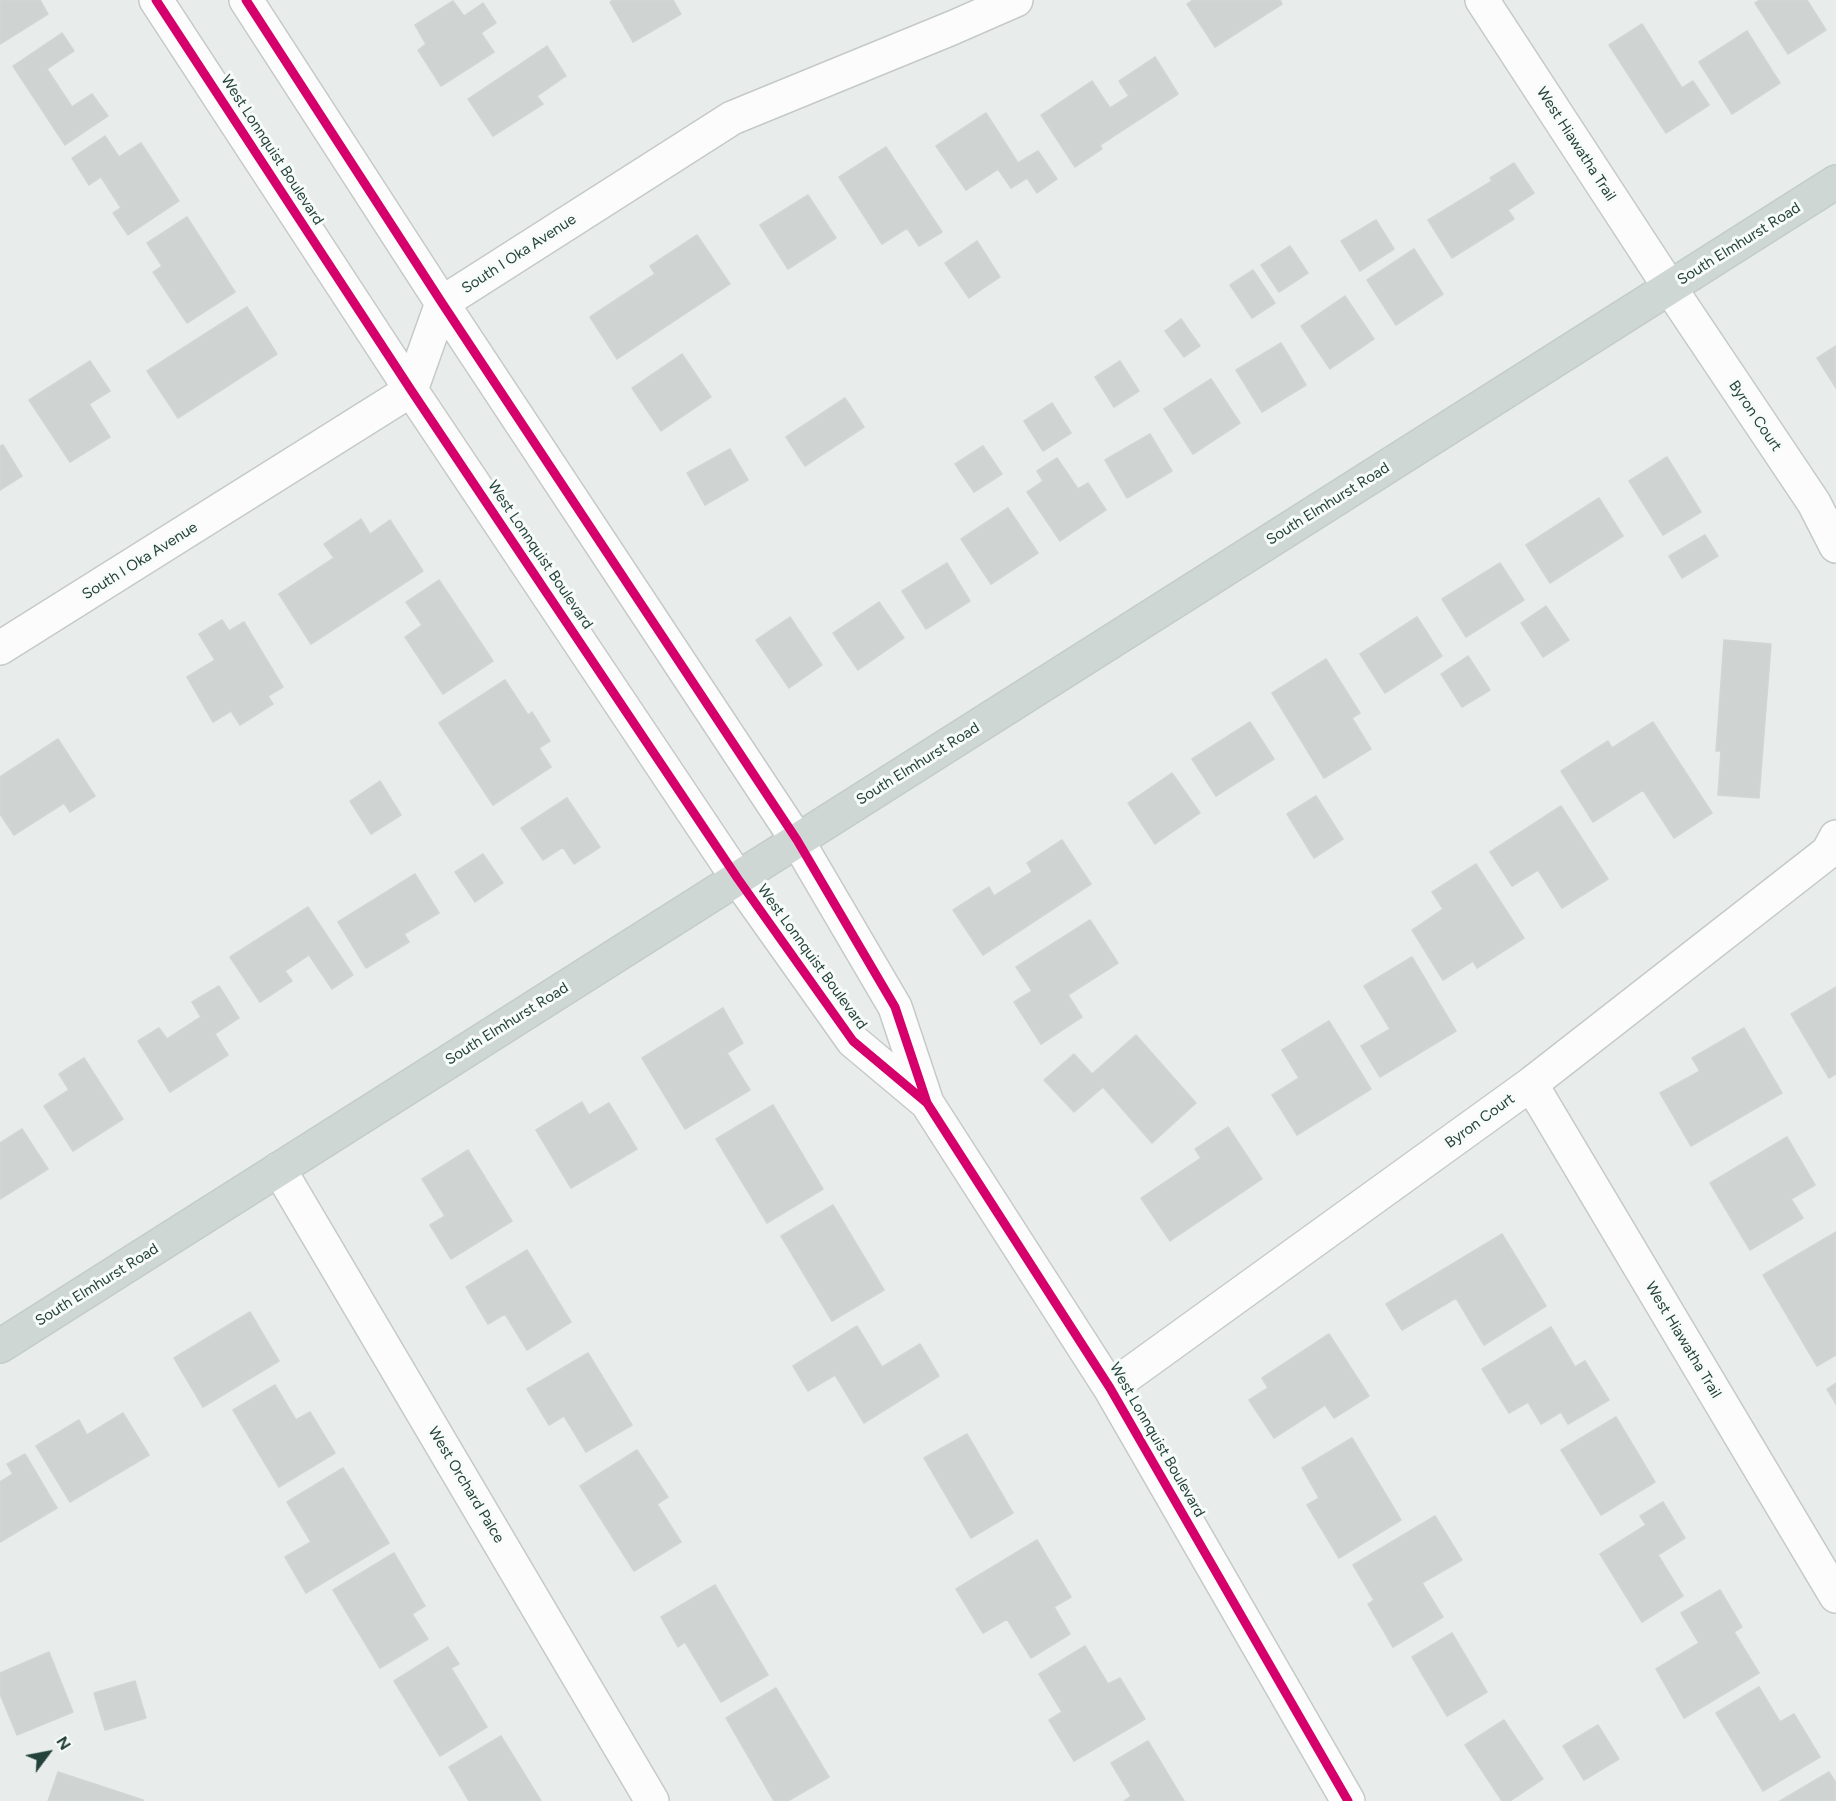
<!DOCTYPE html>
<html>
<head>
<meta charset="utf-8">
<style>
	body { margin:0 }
	#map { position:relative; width:1836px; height:1801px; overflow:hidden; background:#e8edeb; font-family:Figtree,sans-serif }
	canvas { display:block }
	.north { position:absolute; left:18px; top:1723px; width:60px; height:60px; -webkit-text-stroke:4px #f7fbf9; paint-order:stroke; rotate:58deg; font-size:16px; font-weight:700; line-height:24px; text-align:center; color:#24423a }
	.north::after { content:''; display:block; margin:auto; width:21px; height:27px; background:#24423a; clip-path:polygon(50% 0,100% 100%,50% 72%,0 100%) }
</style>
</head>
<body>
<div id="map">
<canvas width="1836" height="1801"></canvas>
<div class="north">N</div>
</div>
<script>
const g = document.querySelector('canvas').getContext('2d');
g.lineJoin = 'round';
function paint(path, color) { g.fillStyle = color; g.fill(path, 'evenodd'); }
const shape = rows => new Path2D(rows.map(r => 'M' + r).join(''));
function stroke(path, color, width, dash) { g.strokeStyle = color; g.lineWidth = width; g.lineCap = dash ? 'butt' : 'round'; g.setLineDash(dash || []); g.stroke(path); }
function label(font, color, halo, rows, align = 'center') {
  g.font = font + ' Figtree,sans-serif'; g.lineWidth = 6; g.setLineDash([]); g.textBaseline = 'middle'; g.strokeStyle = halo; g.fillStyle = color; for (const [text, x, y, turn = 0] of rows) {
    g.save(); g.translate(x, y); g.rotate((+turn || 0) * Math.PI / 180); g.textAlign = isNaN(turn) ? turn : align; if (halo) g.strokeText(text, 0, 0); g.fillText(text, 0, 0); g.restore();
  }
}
const building = shape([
	[0,0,40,0,48,14,0,44,0,0],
	[613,0,673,0,681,14,633,42,610,2,613,0],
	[1193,0,1280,0,1282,4,1215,47,1187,4,1193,0],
	[1760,0,1807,0,1826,30,1788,54,1755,3,1760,0],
	[453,1,464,16,483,3,496,23,481,33,494,52,441,86,418,50,426,44,415,25,453,1],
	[1642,24,1682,88,1693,81,1709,105,1666,133,1609,45,1642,24],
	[1747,31,1780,83,1732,114,1699,62,1747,31],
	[62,33,74,51,47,69,72,107,92,94,108,116,65,145,13,66,62,33],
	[547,46,566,76,537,96,543,104,493,136,468,99,547,46],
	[1155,57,1178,94,1100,145,1102,149,1075,167,1041,115,1092,81,1110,108,1129,96,1119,81,1155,57],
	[986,113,1018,163,1038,151,1057,179,1037,193,1027,178,1011,188,998,169,966,190,936,146,986,113],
	[105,136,119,157,141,143,179,201,128,235,113,213,121,208,101,177,89,185,72,158,105,136],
	[886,147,942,232,919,246,907,228,882,244,839,177,886,147],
	[1514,163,1534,193,1508,210,1514,219,1452,258,1428,220,1492,181,1490,178,1514,163],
	[808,195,836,238,788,269,760,225,808,195],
	[187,217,235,292,187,323,153,272,162,266,147,243,187,217],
	[1376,220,1394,249,1360,271,1341,241,1376,220],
	[697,235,730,284,617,359,590,317,655,274,650,266,697,235],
	[977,241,1000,277,969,298,945,263,977,241],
	[1290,246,1308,273,1279,292,1261,265,1290,246],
	[1414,249,1443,294,1396,325,1367,280,1414,249],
	[1253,270,1275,303,1252,318,1230,285,1253,270],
	[1345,296,1374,339,1330,369,1301,326,1345,296],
	[247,307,277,354,178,418,147,371,247,307],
	[1181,319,1200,346,1184,357,1165,331,1181,319],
	[1281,343,1306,385,1262,412,1236,370,1281,343],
	[1836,346,1836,388,1817,358,1836,346],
	[682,354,711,397,661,431,632,388,682,354],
	[90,361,110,391,89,404,110,437,70,462,29,400,90,361],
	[1120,361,1139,391,1114,407,1095,377,1120,361],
	[1211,379,1240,423,1193,454,1164,409,1211,379],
	[845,398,864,427,805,466,786,437,845,398],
	[1052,403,1071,433,1043,451,1024,421,1052,403],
	[1150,434,1172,471,1127,498,1105,460,1150,434],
	[3,445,22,476,0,490,0,446,3,445],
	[983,446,1002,474,974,492,955,464,983,446],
	[730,449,748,480,705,505,687,473,730,449],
	[1667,457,1701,512,1663,535,1629,481,1667,457],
	[1057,458,1078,489,1088,483,1106,510,1060,541,1027,492,1043,481,1037,471,1057,458],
	[1599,498,1623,536,1550,583,1526,545,1599,498],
	[1008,508,1038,553,991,584,961,539,1008,508],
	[361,519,370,534,390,520,423,571,311,644,279,594,334,558,324,544,361,519],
	[1705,535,1718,556,1682,578,1669,556,1705,535],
	[947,563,970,601,926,629,902,591,947,563],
	[1500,563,1524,600,1466,637,1442,599,1500,563],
	[439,580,493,661,443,694,405,637,422,625,406,602,439,580],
	[879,602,904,638,858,670,833,633,879,602],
	[1546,606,1569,640,1543,657,1521,623,1546,606],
	[790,617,822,665,789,688,756,640,790,617],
	[1417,617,1442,656,1385,693,1360,654,1417,617],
	[222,620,229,631,244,622,283,687,268,696,273,704,240,725,231,711,213,722,187,677,215,660,199,634,222,620],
	[1724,640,1771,644,1759,798,1718,795,1721,751,1716,751,1724,640],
	[1468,656,1490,690,1462,707,1441,674,1468,656],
	[1326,659,1360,713,1352,718,1371,749,1324,778,1272,693,1326,659],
	[505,680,528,715,532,712,550,741,539,748,551,767,493,805,439,723,505,680],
	[1250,722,1274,759,1216,796,1192,759,1250,722],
	[1653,722,1712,813,1674,838,1643,790,1593,822,1561,771,1608,741,1612,748,1653,722],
	[58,739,95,796,70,812,64,803,14,835,0,814,0,777,58,739],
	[1172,773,1200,813,1155,844,1128,803,1172,773],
	[380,781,401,815,371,834,350,801,380,781],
	[1316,796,1343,839,1314,858,1287,814,1316,796],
	[567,798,600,847,574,864,563,847,543,860,521,828,567,798],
	[1561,806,1608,879,1562,908,1538,870,1512,886,1490,852,1561,806],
	[1062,840,1091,884,983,955,953,910,989,887,994,896,1032,872,1027,863,1062,840],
	[483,854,503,883,475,902,455,872,483,854],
	[1476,864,1524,938,1477,968,1473,961,1443,980,1412,930,1443,909,1432,892,1476,864],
	[415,874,439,913,404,934,409,942,366,968,338,922,415,874],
	[308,907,353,975,332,989,309,955,285,971,292,981,260,1002,230,957,308,907],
	[1090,920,1118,963,1068,995,1082,1017,1041,1044,1014,1002,1032,991,1016,967,1090,920],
	[1412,957,1456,1031,1380,1077,1361,1046,1390,1029,1364,986,1412,957],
	[219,986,239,1018,215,1034,228,1055,170,1092,138,1041,159,1028,167,1039,201,1017,192,1002,219,986],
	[1836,987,1836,1074,1829,1078,1791,1014,1836,987],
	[723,1008,743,1043,727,1053,750,1090,685,1129,642,1058,723,1008],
	[1329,1021,1371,1089,1297,1135,1272,1095,1299,1078,1282,1050,1329,1021],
	[1744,1028,1782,1093,1691,1146,1660,1093,1700,1071,1692,1058,1744,1028],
	[1136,1035,1196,1103,1152,1143,1103,1087,1074,1112,1044,1080,1074,1054,1092,1074,1136,1035],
	[84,1058,123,1119,73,1151,44,1106,69,1090,59,1074,84,1058],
	[582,1102,589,1115,609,1103,637,1149,571,1188,536,1130,582,1102],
	[773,1105,823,1189,767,1223,716,1139,773,1105],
	[1228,1127,1262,1179,1170,1241,1141,1198,1201,1158,1195,1149,1228,1127],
	[22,1129,48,1169,0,1199,0,1143,22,1129],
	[1787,1137,1815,1185,1791,1199,1803,1218,1750,1250,1710,1183,1787,1137],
	[468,1150,512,1221,451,1259,430,1225,445,1216,422,1179,468,1150],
	[833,1205,884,1290,832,1321,781,1236,833,1205],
	[1836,1232,1836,1355,1817,1366,1763,1275,1836,1232],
	[1502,1234,1546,1306,1484,1345,1456,1298,1402,1330,1386,1304,1502,1234],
	[527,1250,571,1322,527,1350,505,1314,488,1324,466,1287,527,1250],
	[250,1312,279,1361,203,1407,174,1358,250,1312],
	[857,1326,882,1367,920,1344,939,1376,864,1423,835,1375,808,1391,793,1366,857,1326],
	[1551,1327,1575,1367,1585,1361,1609,1400,1568,1424,1561,1412,1541,1424,1528,1402,1509,1413,1482,1369,1551,1327],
	[1329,1334,1369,1396,1334,1418,1325,1405,1274,1438,1249,1400,1268,1388,1262,1378,1329,1334],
	[588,1353,632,1425,586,1452,564,1416,549,1425,527,1389,588,1353],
	[1836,1383,1836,1404,1827,1389,1836,1383],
	[275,1385,296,1420,310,1412,335,1453,279,1487,233,1410,275,1385],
	[123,1413,149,1455,70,1502,36,1446,79,1420,87,1435,123,1413],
	[1616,1417,1655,1482,1601,1515,1561,1450,1616,1417],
	[967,1434,1013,1513,971,1538,924,1458,967,1434],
	[1352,1438,1401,1520,1339,1558,1307,1505,1319,1498,1302,1468,1352,1438],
	[637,1450,668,1497,657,1504,681,1542,634,1571,580,1486,637,1450],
	[25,1454,57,1508,0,1542,0,1482,13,1474,7,1464,25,1454],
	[343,1468,389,1543,306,1593,285,1557,311,1542,287,1502,343,1468],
	[1663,1502,1685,1538,1658,1555,1683,1596,1642,1622,1600,1554,1646,1525,1640,1516,1663,1502],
	[1435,1516,1462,1560,1422,1583,1443,1617,1393,1647,1368,1604,1374,1600,1353,1565,1435,1516],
	[1037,1540,1071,1597,1054,1607,1070,1634,1031,1658,1007,1619,983,1633,956,1589,1037,1540],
	[394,1553,425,1606,412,1614,428,1639,380,1668,333,1590,394,1553],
	[715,1585,768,1675,721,1702,685,1642,678,1647,661,1617,715,1585],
	[1720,1590,1742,1627,1734,1632,1759,1673,1684,1718,1656,1669,1699,1643,1681,1613,1720,1590],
	[1452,1633,1487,1692,1447,1716,1412,1657,1452,1633],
	[1085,1646,1108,1684,1120,1678,1145,1719,1074,1761,1049,1720,1062,1712,1039,1674,1085,1646],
	[448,1647,459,1664,451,1668,487,1727,440,1756,394,1681,448,1647],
	[49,1652,73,1712,17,1735,0,1694,0,1673,49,1652],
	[135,1681,146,1718,105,1730,94,1693,135,1681],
	[1759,1687,1780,1722,1794,1714,1820,1757,1763,1791,1716,1713,1759,1687],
	[776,1688,829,1777,788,1801,774,1801,726,1718,776,1688],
	[1504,1720,1543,1779,1510,1801,1502,1801,1465,1745,1504,1720],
	[1598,1725,1619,1759,1584,1780,1563,1746,1598,1725],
	[501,1736,541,1801,469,1801,449,1767,501,1736],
	[1148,1741,1184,1801,1124,1801,1131,1796,1111,1763,1148,1741],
	[58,1772,143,1800,143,1801,48,1801,58,1772],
	[1829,1772,1836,1783,1836,1801,1780,1801,1829,1772]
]);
const minor = shape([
	[156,0,411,390,738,879,853,1041,927,1103],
	[246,0,442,303,797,840,895,1007,927,1103,1110,1388,1348,1801],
	[1482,0,1670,288,1814,503,1836,546],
	[0,648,411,390,442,303,732,118,952,28,1016,0],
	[1531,1084,1836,1596],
	[279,1169,652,1801],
	[1110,1388,1531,1084,1828,852,1836,837]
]);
const major = shape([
	[0,1346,1836,182]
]);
const cycleway = shape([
	[156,0,411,390,738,879,853,1041,927,1103],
	[246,0,442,303,797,840,895,1007,927,1103,1110,1388,1348,1801]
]);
const streetNames = [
	["West Hiawatha Trail",1576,144,57],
	["West Lonnquist Boulevard",272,150,57],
	["South Elmhurst Road",1739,244,-32],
	["South I Oka Avenue",519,254,-33],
	["Byron Court",1755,416,56],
	["South Elmhurst Road",1328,504,-32],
	["West Lonnquist Boulevard",540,555,56],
	["South I Oka Avenue",140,561,-32],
	["South Elmhurst Road",918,764,-32],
	["West Lonnquist Boulevard",812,957,54],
	["South Elmhurst Road",507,1024,-32],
	["Byron Court",1480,1121,-36],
	["South Elmhurst Road",97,1285,-32],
	["West Hiawatha Trail",1683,1340,59],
	["West Lonnquist Boulevard",1157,1440,60],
	["West Orchard Palce",466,1485,59]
];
paint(building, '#cfd4d2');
stroke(building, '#d1d6d4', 1.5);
stroke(minor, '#c5cac8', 36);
stroke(major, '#c3ccc9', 36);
stroke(minor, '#fcfcfc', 33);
stroke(major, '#cfd7d5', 33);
stroke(cycleway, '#d6006c', 9);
label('15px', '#24423a', '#f7fbf9', streetNames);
</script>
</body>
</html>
